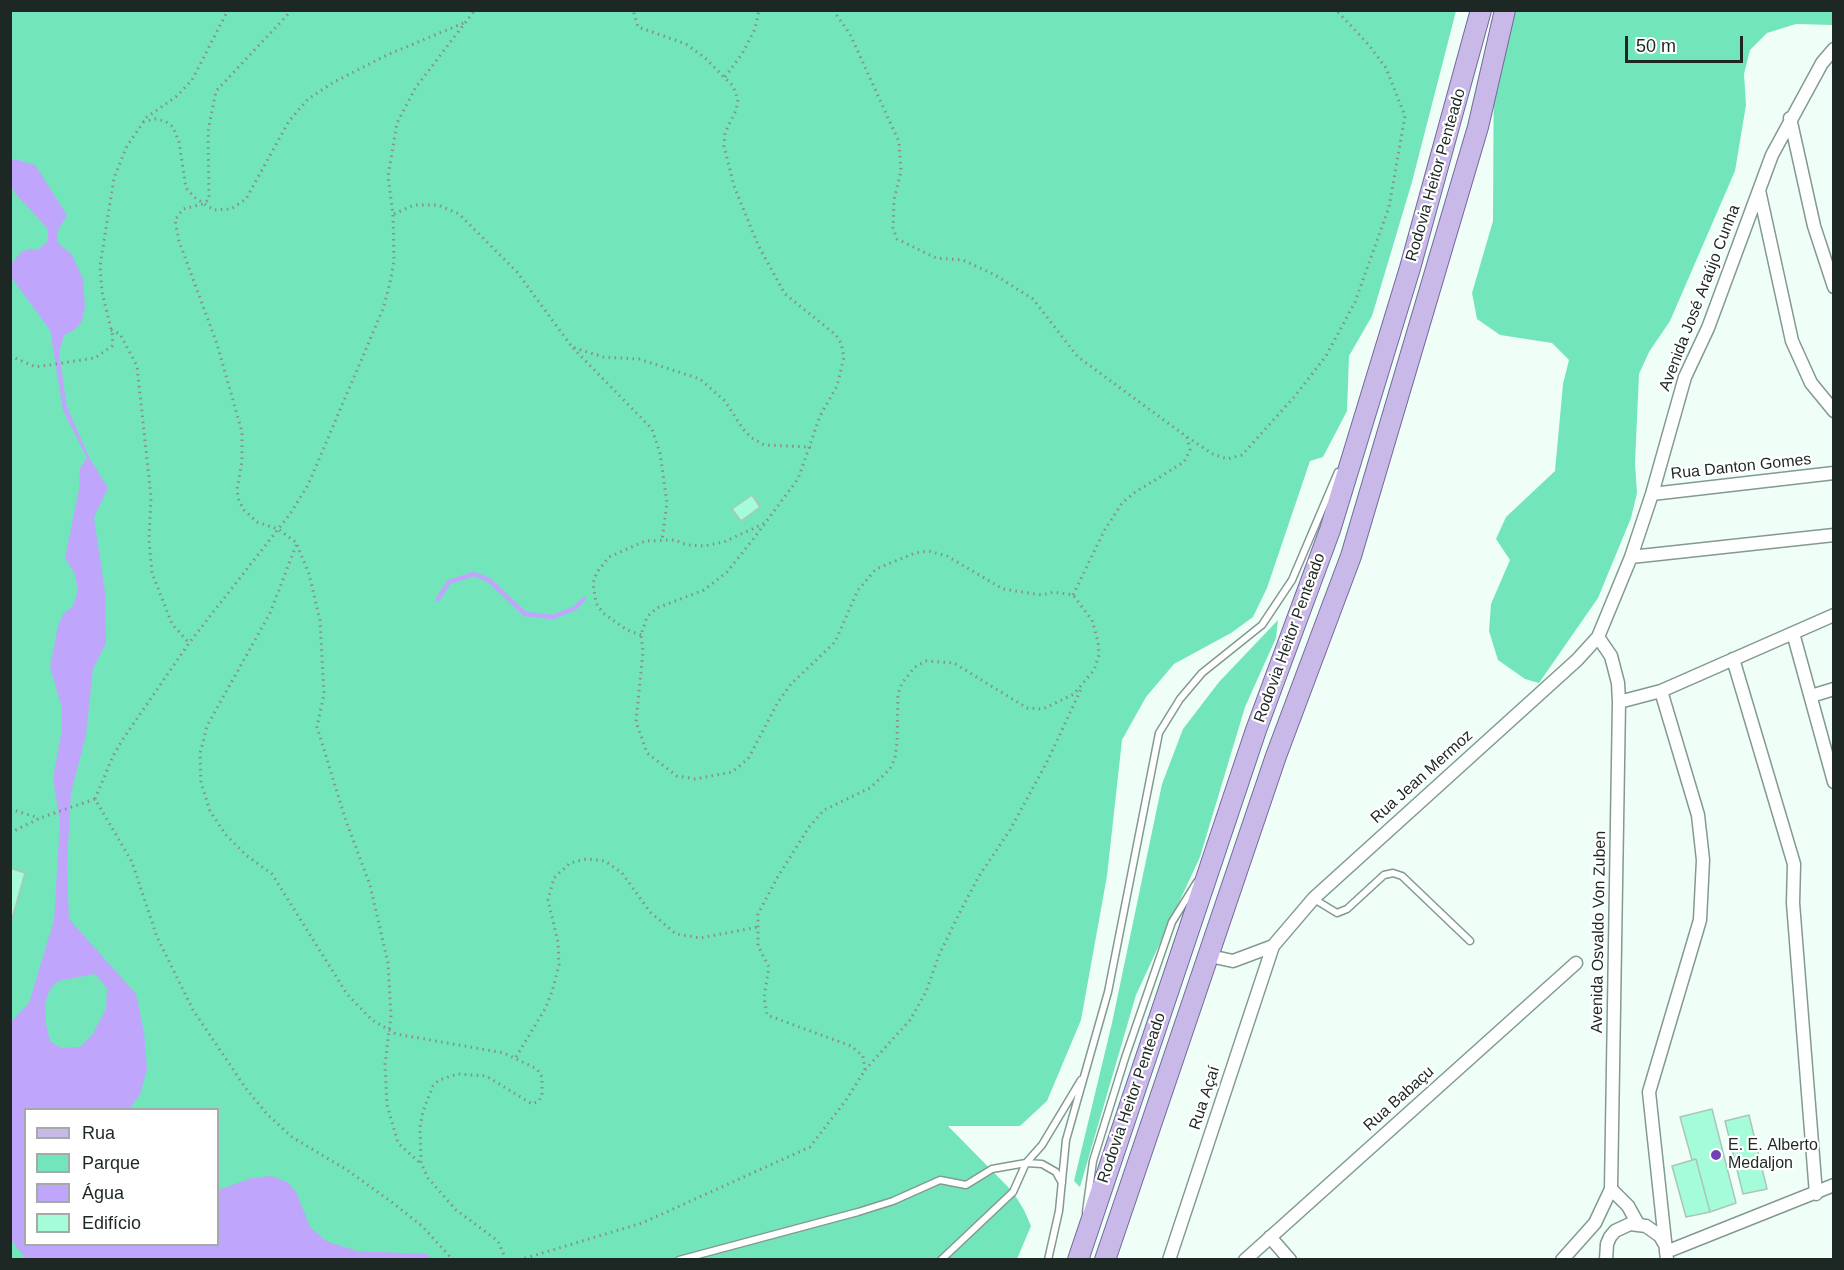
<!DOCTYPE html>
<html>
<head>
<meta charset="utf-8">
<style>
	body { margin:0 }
	#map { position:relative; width:1844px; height:1270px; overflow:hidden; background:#effff8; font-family:Helvetica,sans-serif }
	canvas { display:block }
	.frame { position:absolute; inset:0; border:12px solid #1d2723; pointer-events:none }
	.legend { position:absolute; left:24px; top:1108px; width:195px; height:138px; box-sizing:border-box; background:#fff; border:2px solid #a5a9a7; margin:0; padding:8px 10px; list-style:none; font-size:18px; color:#1d2723 }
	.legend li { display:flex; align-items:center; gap:12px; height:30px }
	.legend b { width:30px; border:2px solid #a5a9a7 }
	.scale { position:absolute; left:1625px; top:36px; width:118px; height:27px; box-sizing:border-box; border:3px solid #1d2723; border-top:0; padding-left:8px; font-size:18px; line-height:21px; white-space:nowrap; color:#1d2723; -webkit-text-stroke:4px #fff; paint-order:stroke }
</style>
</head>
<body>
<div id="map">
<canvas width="1844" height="1270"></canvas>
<div class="frame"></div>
<ul class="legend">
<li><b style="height:8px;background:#c8b9e9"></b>Rua</li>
<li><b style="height:16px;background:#73e5bb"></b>Parque</li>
<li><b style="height:16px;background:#bfa5fc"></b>Água</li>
<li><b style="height:16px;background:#a4fcd8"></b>Edifício</li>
</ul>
<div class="scale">50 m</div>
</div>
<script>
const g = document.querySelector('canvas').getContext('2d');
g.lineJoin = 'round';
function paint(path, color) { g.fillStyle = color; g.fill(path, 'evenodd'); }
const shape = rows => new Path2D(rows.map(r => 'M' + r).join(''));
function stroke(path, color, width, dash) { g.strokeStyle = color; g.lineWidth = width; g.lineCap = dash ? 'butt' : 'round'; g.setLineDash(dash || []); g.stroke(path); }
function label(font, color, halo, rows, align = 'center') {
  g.font = font + ' Helvetica,sans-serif'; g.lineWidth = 4.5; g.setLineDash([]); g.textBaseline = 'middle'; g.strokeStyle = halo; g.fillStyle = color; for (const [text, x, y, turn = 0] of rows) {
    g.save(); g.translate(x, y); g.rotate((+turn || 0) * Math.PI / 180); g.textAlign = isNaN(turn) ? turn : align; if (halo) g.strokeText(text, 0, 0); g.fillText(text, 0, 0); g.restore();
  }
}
const green = shape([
	[10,11,1456,11,1412,182,1372,316,1349,356,1347,411,1323,457,1310,461,1267,588,1253,617,1231,633,1174,664,1146,697,1122,740,1107,876,1081,1020,1047,1101,1020,1126,948,1126,1013,1192,1024,1210,1031,1226,1017,1259,11,1259],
	[26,1110,218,1110,218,1244,26,1244],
	[1513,11,1833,11,1833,25,1796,24,1767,33,1750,50,1744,74,1746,105,1735,171,1670,321,1649,352,1639,374,1635,463,1637,493,1631,518,1598,598,1539,683,1525,679,1498,660,1489,631,1491,604,1510,560,1496,539,1506,517,1555,471,1563,384,1569,360,1552,343,1500,335,1477,319,1472,293,1493,221,1494,38],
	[1278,620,1276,638,1245,707,1200,857,1136,995,1080,1187,1074,1181,1112,1023,1162,784,1183,729,1219,682]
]);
const water = shape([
	[14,159,35,165,67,215,57,232,58,243,72,255,83,279,85,306,82,321,74,330,64,335,59,353,67,407,90,459,108,488,94,517,105,592,106,643,93,669,86,735,71,793,67,866,69,919,136,994,144,1032,147,1069,140,1095,129,1109,26,1110,26,1244,218,1244,218,1190,252,1178,271,1176,287,1182,296,1192,310,1227,326,1241,357,1251,427,1254,433,1259,27,1260,11,1240,11,1022,29,1003,54,920,60,822,53,779,62,728,61,705,50,667,58,626,63,614,73,606,78,590,74,572,65,558,79,489,80,468,87,458,63,410,50,330,11,277,12,263,21,252,30,249,38,250,48,241,48,229,14,192,10,182,11,161],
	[95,974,107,988,106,1009,92,1035,80,1047,61,1048,50,1041,46,1024,45,1003,50,989,58,981]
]);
const stream = shape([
	[438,599,449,582,474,574,489,580,525,614,553,617,575,608,584,599]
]);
const building = shape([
	[752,495,760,507,741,521,732,509,752,495],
	[10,868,25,873,10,926,10,868],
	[1712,1109,1736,1203,1710,1212,1696,1159,1692,1160,1680,1117,1712,1109],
	[1749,1115,1767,1189,1743,1194,1725,1121,1749,1115],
	[1696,1159,1710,1212,1686,1217,1672,1166,1696,1159]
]);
const path = shape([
	[292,10,216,91,208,131,209,199,203,204,183,209,175,220,179,241,217,344,242,432,242,461,237,490,239,501,244,510,257,522,278,529,297,543,270,613,207,726,200,754,201,782,210,811,226,835,246,855,272,874,347,994,372,1020,396,1034,504,1053,537,1069,542,1077,542,1095,539,1101,532,1104,486,1076,458,1074,439,1080,433,1086,423,1111,420,1127,421,1163,428,1178,456,1210,498,1241,506,1260],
	[833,10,850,34,899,142,901,171,894,200,893,228,897,239,936,258,963,260,995,275,1033,299,1078,357,1187,437,1213,454,1227,459,1242,455,1295,396,1326,356,1355,302,1389,207,1405,116,1386,68,1368,44,1336,10],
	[725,77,742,54,755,29,759,10],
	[143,122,155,119,165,121,173,127,179,142,186,188,194,197,214,210,231,209,246,199,289,121,308,99,334,82,387,55,466,22],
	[394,214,414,205,438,205,459,214,517,272,572,347,603,357,639,359,700,379,725,401,743,429,752,438,764,445,811,447],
	[111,330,120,334,137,366,151,497,149,540,152,573,172,624,189,643],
	[573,348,652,429,660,453,667,503,662,540],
	[10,356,36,367,95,358,112,346,113,337,102,292,100,266,114,178,127,146,147,117,177,96,192,80,228,10],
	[297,545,309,574,320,620,324,694,317,727,346,821,370,885,388,963,391,1016,385,1064,387,1105,398,1143,420,1163],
	[1073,595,1104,531,1122,503,1134,493,1184,462,1190,450,1187,437],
	[641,635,627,630,603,613,596,603,593,583,597,572,609,557,645,541,675,540,687,545,704,546,724,542,765,523],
	[95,799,113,756,123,739,189,643,290,514,308,485,383,309,390,283,394,261,393,214,388,176,397,123,416,87,475,10],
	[10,809,39,818],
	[10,833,40,818,95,799,132,862,157,937,193,1010,247,1090,267,1114,292,1137,347,1170,393,1203,422,1226,453,1260],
	[516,1057,545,1009,552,992,559,965,558,942,548,900,554,878,570,863,586,859,605,861,622,873,650,912,676,934,700,938,758,927],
	[865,1070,910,1020,926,992,939,955,961,910,979,876,1010,830,1048,760,1082,687],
	[519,1260,642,1223,810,1147,846,1100,865,1070,863,1056,851,1046,767,1015,764,997,769,967,758,946,758,914,777,878,809,827,824,810,870,788,890,769,895,758,897,742,898,694,902,683,915,667,926,661,954,663,1027,708,1043,709,1074,694,1094,670,1099,655,1098,642,1092,620,1073,595,1054,592,1042,595,1003,589,947,556,929,551,915,553,876,569,858,590,835,642,791,684,778,702,748,759,732,772,695,779,677,776,647,753,636,722,643,652,641,635,647,617,657,608,704,590,727,572,754,538,798,479,820,416,837,386,844,357,841,343,836,335,785,294,758,245,734,186,724,146,725,133,736,110,738,100,733,86,705,58,686,44,638,27,633,10]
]);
const lane = shape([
	[1314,899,1337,913,1347,909,1384,875,1393,873,1402,876,1470,941],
	[1086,1212,1093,1161,1125,1058,1172,922,1197,882],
	[679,1260,858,1212,893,1201,940,1180,966,1185,992,1169,1026,1163,1042,1164,1056,1172,1062,1183],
	[941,1260,1013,1192,1026,1163,1042,1145,1081,1080],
	[1048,1260,1059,1211,1066,1140,1108,992,1159,733,1180,699,1202,673,1262,625,1292,580,1338,472]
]);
const street = shape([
	[1790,118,1814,226,1834,287],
	[1759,190,1792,341,1811,383,1834,411],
	[1652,494,1834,473],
	[1631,557,1834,535],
	[1793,633,1834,782],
	[1733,659,1794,864,1793,903,1816,1194],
	[1661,691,1698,815,1703,860,1700,920,1649,1092,1667,1260],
	[1811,696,1834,689],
	[1619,702,1661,691,1834,615],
	[1210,956,1233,961,1273,946],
	[1611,1189,1628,1206,1638,1224],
	[1270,1237,1290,1260],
	[1666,1252,1834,1185],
	[1169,1260,1273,946,1314,898,1577,660,1598,637,1631,557,1652,494,1685,377,1708,328,1772,155,1822,63,1834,49],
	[1245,1260,1576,963],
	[1562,1260,1595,1223,1611,1189,1619,702,1618,683,1611,656,1598,637],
	[1606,1260,1607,1244,1610,1237,1615,1231,1630,1224,1646,1226,1660,1236,1664,1243]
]);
const primary = shape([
	[1078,1260,1256,730,1330,530,1410,268,1481,10],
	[1105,1260,1276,756,1351,556,1478,127,1505,10]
]);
const markers = [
	[1716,1155,6,"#7041b9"]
];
const streetNames = [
	["Rodovia Heitor Penteado",1436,175,-74],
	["Avenida José Araújo Cunha",1700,298,-69],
	["Rua Danton Gomes",1741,467,-6],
	["Rodovia Heitor Penteado",1290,638,-70],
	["Rua Jean Mermoz",1422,777,-42],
	["Avenida Osvaldo Von Zuben",1599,932,-89],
	["Rodovia Heitor Penteado",1132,1098,-71],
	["Rua Açaí",1205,1098,-72],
	["Rua Babaçu",1399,1099,-42]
];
const poiNames = [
	["E. E. Alberto",1728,1146],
	["Medaljon",1728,1164]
];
paint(green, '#73e5bb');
paint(water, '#bfa5fc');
stroke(stream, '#bfa5fc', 4.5);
paint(building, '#a4fcd8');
stroke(building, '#acc5ba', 1.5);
stroke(lane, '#829a90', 9);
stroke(street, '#829a90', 15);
stroke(primary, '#74689b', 22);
stroke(path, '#84918b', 3, [1.5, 4.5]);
stroke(lane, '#fff', 6);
stroke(street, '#fff', 12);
stroke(primary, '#c8b9e9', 20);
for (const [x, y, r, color] of markers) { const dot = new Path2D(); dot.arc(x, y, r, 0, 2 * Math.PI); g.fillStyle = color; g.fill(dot); stroke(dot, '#fff', 2); }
label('16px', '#1d2723', '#fff', streetNames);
label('16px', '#1d2723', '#fff', poiNames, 'left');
</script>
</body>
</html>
